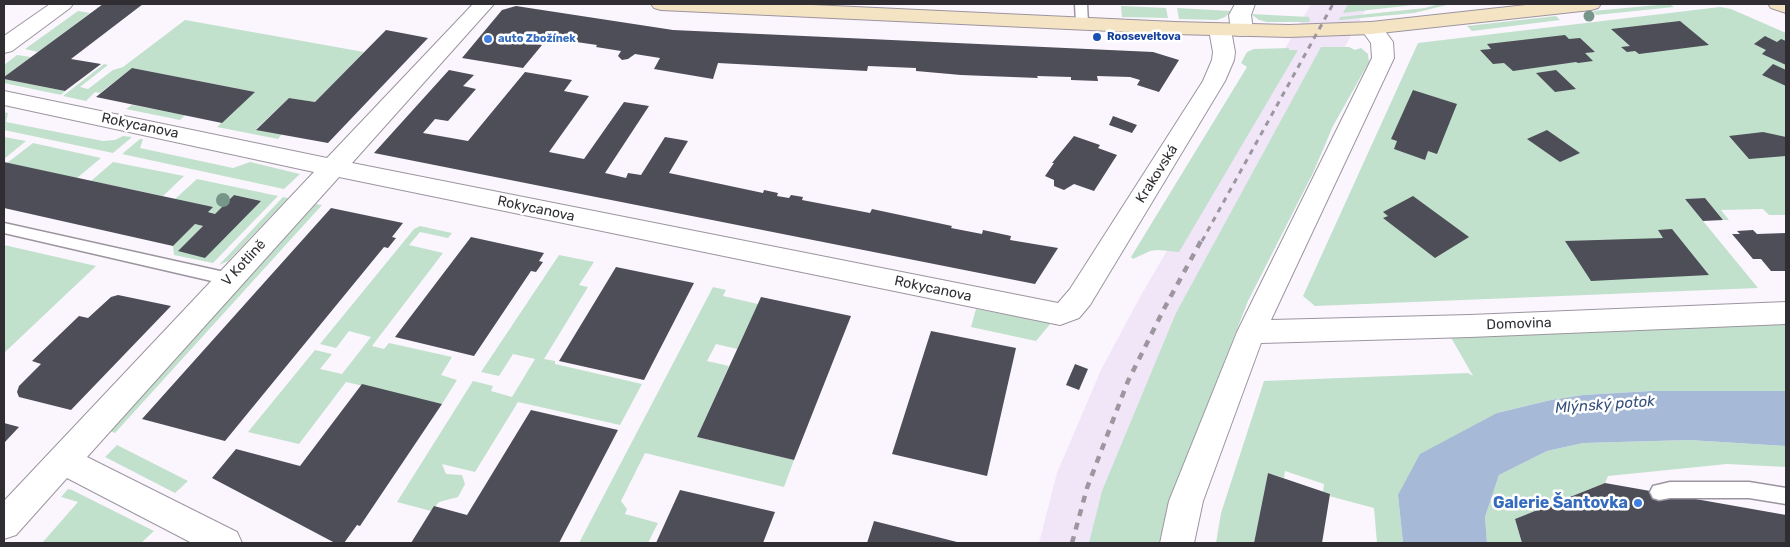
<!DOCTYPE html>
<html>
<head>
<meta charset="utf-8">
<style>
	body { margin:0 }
	#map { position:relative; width:1790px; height:547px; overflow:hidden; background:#fbf5fe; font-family:Rubik,sans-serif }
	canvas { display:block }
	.frame { position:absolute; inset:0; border:5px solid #312e33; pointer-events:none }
</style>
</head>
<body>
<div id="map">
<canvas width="1790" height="547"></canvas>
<div class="frame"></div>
</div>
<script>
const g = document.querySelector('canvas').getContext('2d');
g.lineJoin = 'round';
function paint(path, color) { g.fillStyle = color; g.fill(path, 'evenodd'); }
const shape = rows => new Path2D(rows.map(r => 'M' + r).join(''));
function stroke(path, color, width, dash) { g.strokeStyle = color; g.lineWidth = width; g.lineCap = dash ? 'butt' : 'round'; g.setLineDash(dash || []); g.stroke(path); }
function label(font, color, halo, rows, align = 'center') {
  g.font = font + ' Rubik,sans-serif'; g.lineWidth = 5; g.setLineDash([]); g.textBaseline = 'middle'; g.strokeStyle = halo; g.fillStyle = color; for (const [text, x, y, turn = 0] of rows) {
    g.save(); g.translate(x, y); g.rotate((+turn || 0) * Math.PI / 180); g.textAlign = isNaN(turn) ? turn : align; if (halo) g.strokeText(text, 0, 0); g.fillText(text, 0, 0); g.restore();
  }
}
const built = shape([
	[1311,4,1369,4,1191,318,1107,543,1039,543,1057,473,1101,370,1140,297]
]);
const green = shape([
	[1348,4,1422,4,1343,13],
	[1439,4,1451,4,1414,13,1339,20,1340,17,1425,8],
	[1669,4,1674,7,1596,15,1593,11],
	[1121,6,1166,8,1168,18,1122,17],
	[1720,7,1731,9,1786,33,1786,215,1769,215,1763,209,1721,210,1729,220,1723,220,1705,198,1685,199,1758,288,1315,306,1303,296,1418,43],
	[1177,8,1231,11,1225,17,1217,20,1179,19],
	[78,11,90,13,38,52,25,49],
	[1251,14,1309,17,1310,22,1267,22,1259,20],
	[1556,16,1560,20,1472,31,1467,26],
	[185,20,364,52,315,102,289,98,256,129,282,134,278,139,217,127,254,92,132,68,100,93,95,92,86,101,63,96,104,64,108,65,80,87,88,89,113,70,123,67],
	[1321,47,1349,47,1355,50,1361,48,1368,54,1369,62,1333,126,1313,173,1248,301,1169,503,1159,543,1089,543,1102,491,1176,313],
	[1289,48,1289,50,1298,50,1179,252,1158,250,1150,251,1133,259,1131,257,1247,67,1241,63,1247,52,1254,49],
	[17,55,31,57,4,77,4,65],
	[4,79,65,91,61,95,4,83],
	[132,105,185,115,180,120,126,109],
	[4,112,8,113,6,122,103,141,115,140,123,136,132,137,113,153,4,130],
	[4,137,26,141,4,159],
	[140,139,143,139,140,148,233,168,250,162,300,174,284,189,122,154],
	[33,143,101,158,77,178,7,163],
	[113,162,184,176,163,196,91,181],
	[197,179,278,196,213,263,174,255,173,246,195,224,203,226,178,251,261,201,234,195,215,214,175,199],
	[283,197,288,198,228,261,219,265],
	[316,204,322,205,115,433,110,431],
	[420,226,452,233,448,238,420,232,409,245,443,253,372,346,384,349,389,343,452,357,441,375,457,380,442,404,346,382,299,444,248,432,315,350,332,354,320,369,342,374,371,337,349,331,336,348,320,344,414,229],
	[4,245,96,266,4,353],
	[559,255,594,262,579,285,588,287,544,359,555,361,555,364,642,384,620,425,518,402,475,472,442,464,446,474,462,475,465,484,458,497,439,502,431,511,397,502,473,381,493,386,491,391,512,397,535,359,513,354,499,376,481,372],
	[713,287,726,290,723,296,758,304,737,349,716,344,707,361,729,366,697,437,794,460,784,487,645,453,621,501,627,509,625,514,658,523,648,543,579,543],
	[976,309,1051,323,1036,341,971,327],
	[1786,313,1786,391,1651,391,1583,395,1551,400,1497,413,1398,495,1403,543,1377,543,1374,508,1329,496,1330,494,1323,492,1324,484,1285,471,1284,478,1268,473,1254,543,1216,543,1221,513,1264,381,1468,373,1473,376,1445,327],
	[1689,440,1786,446,1786,467,1727,464,1608,476,1605,483,1515,519,1522,543,1487,543,1485,517,1499,475,1547,451,1583,443],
	[117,445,188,481,175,493,105,457],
	[68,489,72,490,154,531,141,543,42,543,78,502,61,497]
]);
const water = shape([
	[1651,391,1786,391,1786,446,1689,440,1583,443,1547,451,1499,475,1485,517,1487,543,1403,543,1398,495,1420,454,1497,413,1551,400,1583,395]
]);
const building = shape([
	[103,4,143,4,71,59,101,64,65,91,4,79,4,77],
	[516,6,673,30,1153,52,1179,60,1159,92,1137,85,1140,80,1130,77,1097,76,1098,81,1071,80,1071,77,1037,76,1038,78,961,75,916,71,916,68,868,66,867,71,718,63,713,79,654,69,660,58,635,54,628,59,622,60,618,56,621,51,596,47,597,45,542,37,536,44,542,45,523,68,462,58,502,10],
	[1680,21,1709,45,1639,54,1635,51,1627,52,1621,47,1630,46,1611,29],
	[386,30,428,38,328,143,256,130,289,98,315,102],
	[1565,35,1569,39,1580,38,1595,52,1585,53,1593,61,1578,63,1576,62,1513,71,1504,63,1493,64,1480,50,1491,49,1487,44],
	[1765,36,1777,42,1781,39,1786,41,1786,65,1762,54,1766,50,1754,44],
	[1773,64,1786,70,1786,86,1762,75],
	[132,68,255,92,222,123,96,97],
	[449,70,474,75,463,86,476,89,448,121,435,119,423,133,468,141,525,72,572,80,564,91,589,96,549,152,584,159,624,102,649,106,605,173,626,178,628,173,641,175,665,137,688,141,669,173,763,193,764,190,778,193,777,196,789,198,791,195,803,197,802,200,870,213,872,209,952,226,951,228,982,234,983,230,1011,236,1010,240,1058,248,1035,284,374,153],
	[1556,70,1576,89,1555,92,1536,73],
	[1413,90,1457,104,1437,154,1428,151,1425,160,1394,149,1397,141,1391,139],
	[1113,116,1137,125,1132,133,1109,125],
	[1547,130,1580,153,1560,162,1527,139],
	[1763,132,1786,137,1786,156,1749,159,1729,136],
	[1074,136,1100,145,1098,148,1117,155,1094,191,1074,184,1064,190,1054,186,1054,180,1045,176,1054,163,1052,163],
	[4,162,213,207,208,212,215,214,234,195,261,201,205,258,178,251,203,226,195,224,173,246,4,208],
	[1413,196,1469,237,1435,258,1383,218,1388,216,1383,212],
	[1705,198,1723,220,1703,221,1685,199],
	[331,208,403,223,392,237,396,238,388,248,384,247,225,441,142,419],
	[1672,229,1709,275,1591,281,1565,241,1663,238,1658,230],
	[1753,230,1757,234,1786,233,1786,271,1771,271,1761,259,1753,259,1732,234,1740,234,1737,231],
	[471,237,544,253,539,261,543,262,536,272,531,271,474,356,395,337],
	[616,267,694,283,644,380,559,361],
	[118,295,171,306,71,410,19,397,17,392,19,386,41,364,32,361,79,316,88,318,111,297],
	[761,297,851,316,794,460,697,437],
	[931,331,1016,348,987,476,892,454],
	[1075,364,1088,369,1079,390,1066,385],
	[362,384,442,404,360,526,357,525,344,543,335,543,212,478,236,449,300,466],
	[531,410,618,430,559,543,411,543,434,506,467,515],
	[4,423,19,427,4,443],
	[1268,473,1330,494,1322,543,1254,543],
	[1605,483,1786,515,1786,543,1522,543,1515,519],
	[680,490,775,512,763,543,656,543],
	[874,521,961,543,867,543]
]);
const lane = shape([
	[1075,4,1087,4,1088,23,1086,25,1082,27,1076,23,1075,4],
	[4,223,229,273,234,275,237,279,234,283,229,285,4,233,4,223],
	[1670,482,1749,482,1786,488,1786,504,1749,498,1670,498,1659,500,1653,498,1650,492,1653,486,1670,482]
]);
const street = shape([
	[50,4,73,4,70,8,12,51,4,53,4,36,50,4],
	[473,4,494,4,352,163,1058,303,1070,289,1203,81,1212,60,1213,52,1209,30,1212,25,1220,24,1228,25,1231,30,1235,52,1234,60,1225,81,1090,305,1079,318,1060,325,339,177,87,457,237,532,242,543,192,543,67,478,16,535,4,539,4,501,314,172,4,105,4,91,327,158,473,4],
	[1235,4,1255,4,1251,15,1253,30,1250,35,1242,36,1234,35,1231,30,1229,15,1235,4],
	[1371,22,1379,23,1393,42,1394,58,1271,320,1470,315,1786,302,1786,324,1470,337,1261,343,1203,501,1194,543,1160,543,1169,501,1237,332,1372,58,1371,43,1360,28,1363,23,1371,22]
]);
const secondary = shape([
	[651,4,791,4,1175,22,1289,25,1371,22,1535,4,1601,4,1598,8,1591,10,1371,34,1289,37,1175,34,661,10,654,8,651,4],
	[1768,4,1786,4,1786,13,1771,8,1768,4]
]);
const railFar1 = shape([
	[1202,241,1333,4]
]);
const rail = shape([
	[1072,543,1087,488,1128,381,1165,307,1202,239]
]);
const trees = [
	[1589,16,5.5],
	[223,200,7]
];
const markers = [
	[1097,37,5,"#1a4fb4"],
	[488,39,5,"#3f7fe0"],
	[1638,503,5,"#3f7fe0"]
];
const farTransitnames = [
	["Rooseveltova",1107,37]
];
const farShopnames = [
	["auto Zbožínek",498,39]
];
const streetNames = [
	["Rokycanova",140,126,12],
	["Krakovská",1157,174,-58],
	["Rokycanova",536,209,12],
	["V Kotlině",244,263,-47],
	["Rokycanova",933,289,12],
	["Domovina",1519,324,-2]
];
const waterNames = [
	["Mlýnský potok",1605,405,-4]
];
const nearShopnames = [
	["Galerie Šantovka",1628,503]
];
paint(built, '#f1e5f8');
paint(green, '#c1e1cc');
paint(water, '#a6b9d7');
paint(building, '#4d4e58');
stroke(lane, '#9c95a0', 3);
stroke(street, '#9c95a0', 2);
stroke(secondary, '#9c95a0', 2);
paint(lane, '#fff');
paint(street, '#fff');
paint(secondary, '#f5e4c3');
stroke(railFar1, '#9c979e', 3, [5.5, 5.5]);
stroke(rail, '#9c979e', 4.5, [7, 7]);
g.fillStyle = '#789589';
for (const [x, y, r] of trees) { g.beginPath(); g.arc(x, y, r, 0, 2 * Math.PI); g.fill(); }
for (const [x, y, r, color] of markers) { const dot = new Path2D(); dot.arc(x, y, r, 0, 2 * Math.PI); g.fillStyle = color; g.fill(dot); stroke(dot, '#fff', 2); }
label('bold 11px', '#164399', '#fff', farTransitnames, 'left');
label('bold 11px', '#366cbe', '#fff', farShopnames, 'left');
label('14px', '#312e33', '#fff', streetNames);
label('italic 15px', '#35507a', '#fff', waterNames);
label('bold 16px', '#366cbe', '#fff', nearShopnames, 'right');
</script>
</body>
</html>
